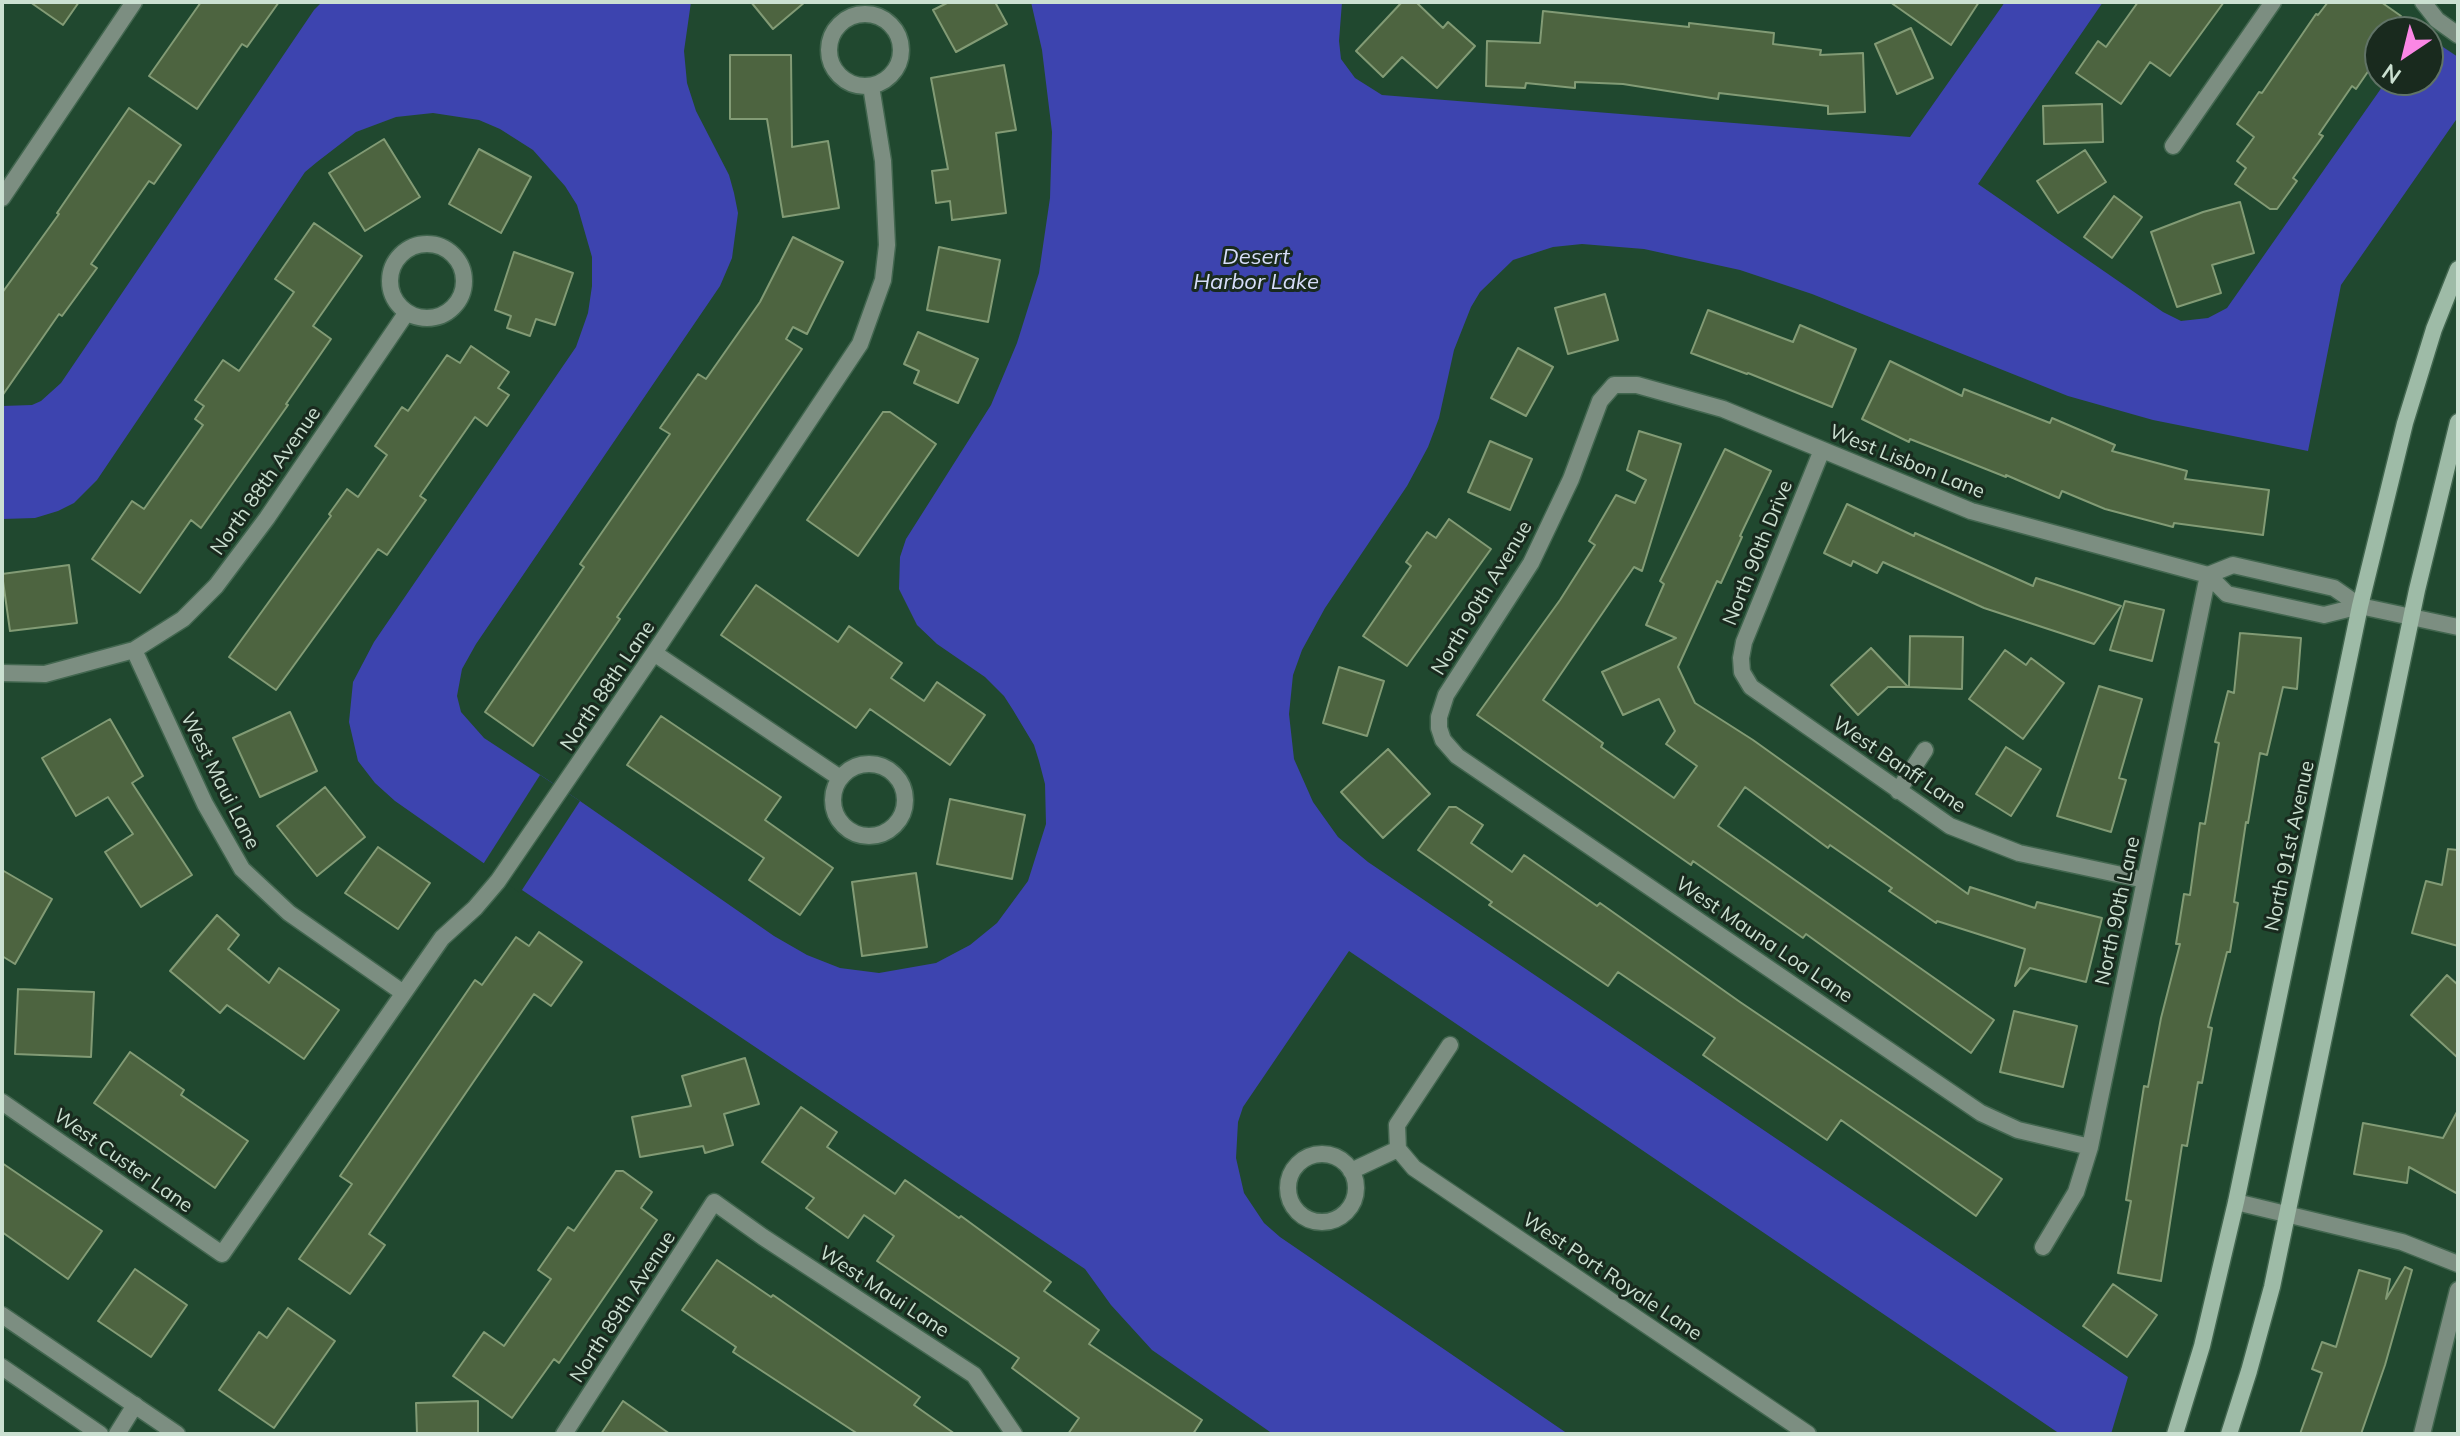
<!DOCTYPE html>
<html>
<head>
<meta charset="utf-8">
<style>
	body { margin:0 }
	#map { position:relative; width:2460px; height:1436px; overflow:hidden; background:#20482f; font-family:Mulish,sans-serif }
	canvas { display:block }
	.frame { position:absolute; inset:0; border:4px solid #cbe0d1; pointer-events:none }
	.north { position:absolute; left:2364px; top:16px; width:80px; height:80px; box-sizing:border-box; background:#192a1e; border:2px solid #607366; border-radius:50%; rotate:215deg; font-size:22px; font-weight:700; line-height:32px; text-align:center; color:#cbe0d1 }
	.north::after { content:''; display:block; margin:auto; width:28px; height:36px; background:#fb87e5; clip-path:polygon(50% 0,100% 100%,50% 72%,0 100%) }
</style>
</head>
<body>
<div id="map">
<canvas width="2460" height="1436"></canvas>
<div class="frame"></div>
<div class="north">N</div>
</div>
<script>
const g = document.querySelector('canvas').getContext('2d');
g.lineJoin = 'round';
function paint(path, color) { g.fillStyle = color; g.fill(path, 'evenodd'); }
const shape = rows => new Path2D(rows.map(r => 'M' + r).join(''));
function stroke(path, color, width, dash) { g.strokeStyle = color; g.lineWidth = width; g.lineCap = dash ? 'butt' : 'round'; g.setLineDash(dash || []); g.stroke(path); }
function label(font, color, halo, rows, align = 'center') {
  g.font = font + ' Mulish,sans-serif'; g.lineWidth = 6; g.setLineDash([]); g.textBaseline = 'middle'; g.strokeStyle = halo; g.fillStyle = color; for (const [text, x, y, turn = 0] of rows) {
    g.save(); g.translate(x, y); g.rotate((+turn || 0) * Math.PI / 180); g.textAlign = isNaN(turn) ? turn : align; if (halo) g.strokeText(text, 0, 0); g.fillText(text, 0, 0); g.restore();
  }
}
const water = shape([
	[322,2,691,2,684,51,687,83,696,111,729,175,734,193,738,213,732,258,720,286,476,644,462,669,457,696,461,712,484,738,580,801,774,936,807,955,840,968,879,973,936,963,970,945,997,923,1028,881,1046,824,1045,784,1039,761,1034,745,1013,710,1004,696,985,677,937,644,917,625,899,589,900,557,906,539,991,405,1017,343,1039,273,1050,198,1052,132,1042,50,1031,2,1342,2,1339,41,1341,59,1355,78,1382,95,1910,137,2005,2,2103,2,1978,184,2163,312,2181,321,2208,318,2227,308,2387,80,2428,80,2428,37,2458,57,2458,117,2341,285,2308,451,2153,420,2068,396,1812,294,1740,270,1644,249,1582,244,1553,247,1513,260,1480,292,1471,307,1454,350,1439,418,1428,447,1407,486,1325,608,1302,650,1293,675,1289,714,1294,759,1313,802,1338,837,1368,862,2128,1377,2111,1434,2060,1434,1349,951,1243,1107,1238,1122,1236,1158,1244,1193,1264,1223,1280,1237,1568,1434,1273,1434,1152,1350,1111,1305,1085,1269,522,890,395,801,375,783,358,761,349,722,353,682,374,642,576,347,588,313,592,286,592,257,577,205,565,186,533,150,500,129,479,120,433,113,396,117,356,132,317,162,305,172,97,480,74,503,58,511,35,518,2,519,2,406,32,405,41,401,61,383,314,10]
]);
const pier = shape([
	[540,775,580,801,520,893,482,866]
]);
const building = shape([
	[30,2,79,2,63,25,30,2],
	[201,2,279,2,247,47,242,44,197,109,149,76,201,2],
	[751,2,805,2,773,29,751,2],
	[949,2,995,2,1007,24,956,52,933,10,949,2],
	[1402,2,1416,2,1443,28,1448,22,1475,46,1437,88,1402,57,1383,77,1356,51,1402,2],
	[1890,2,1979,2,1951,45,1890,2],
	[2138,2,2224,2,2170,76,2150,62,2121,104,2076,73,2098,41,2106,47,2138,2],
	[2328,2,2381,2,2401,16,2389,32,2380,32,2380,45,2374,54,2378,57,2356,89,2352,86,2319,134,2323,136,2293,178,2297,181,2277,209,2270,209,2235,184,2246,168,2237,161,2254,137,2237,124,2259,92,2262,93,2316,14,2318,15,2328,2],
	[1543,11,1689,27,1689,23,1774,33,1773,44,1821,50,1820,55,1863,53,1865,112,1828,114,1828,106,1719,93,1718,99,1623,84,1575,82,1575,88,1526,83,1525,88,1486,86,1487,41,1540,43,1543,11],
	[1911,28,1933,78,1897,94,1875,44,1911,28],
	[730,55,791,55,792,147,828,141,839,208,783,217,767,119,730,119,730,55],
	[1004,65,1016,130,996,133,1006,213,952,220,950,201,936,203,932,171,948,169,931,78,1004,65],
	[2102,104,2103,142,2044,144,2043,106,2102,104],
	[129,108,181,145,154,184,149,181,91,264,97,268,62,316,59,314,2,396,2,293,59,214,57,213,129,108],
	[384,139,420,197,365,231,329,173,384,139],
	[479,149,531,177,501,233,449,204,479,149],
	[2085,150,2106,182,2058,213,2037,181,2085,150],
	[2114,196,2142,217,2112,258,2084,237,2114,196],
	[2240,202,2254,253,2212,265,2221,293,2177,307,2151,232,2203,212,2240,202],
	[314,223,362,256,313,326,331,339,286,404,288,405,201,528,191,520,140,593,92,559,132,501,144,509,203,425,195,419,204,406,195,400,223,360,239,371,294,292,275,279,314,223],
	[793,237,843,262,807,334,793,327,786,339,802,349,617,617,620,619,533,746,485,712,584,567,580,564,670,434,660,428,698,374,706,379,760,302,793,237],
	[939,247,1000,260,988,322,927,310,939,247],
	[514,252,573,273,555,325,536,319,530,336,507,328,511,316,495,310,514,252],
	[1605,294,1618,340,1568,354,1555,308,1605,294],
	[1708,310,1793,342,1800,325,1856,349,1832,407,1748,373,1747,374,1691,353,1708,310],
	[918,332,978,359,958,403,914,383,919,371,904,364,918,332],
	[471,346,509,372,498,388,509,395,487,426,475,417,420,496,426,500,387,555,378,549,276,690,229,657,331,516,329,514,347,489,358,497,387,455,375,446,402,407,408,411,447,355,460,363,471,346],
	[1518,348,1553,367,1526,416,1491,398,1518,348],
	[1890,361,1962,396,1964,389,2050,423,2052,418,2115,445,2112,451,2187,471,2185,479,2269,490,2263,535,2174,523,2173,527,2105,509,2062,491,2059,498,2006,475,2006,477,1910,439,1909,442,1862,419,1890,361],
	[883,412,890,412,936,444,858,556,807,520,883,412],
	[1639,431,1681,444,1642,571,1634,567,1543,700,1603,743,1601,747,1674,798,1697,766,1666,744,1675,731,1659,699,1623,715,1602,672,1676,638,1646,625,1664,584,1660,581,1725,449,1771,471,1740,536,1742,537,1721,583,1717,581,1678,667,1695,703,1753,740,1968,894,1970,887,2035,908,2037,902,2102,918,2086,982,2030,968,2015,986,2025,949,1937,921,1936,923,1889,891,1892,888,1830,845,1828,848,1745,787,1718,826,1994,1020,1971,1053,1806,934,1803,938,1693,861,1691,865,1477,715,1560,600,1595,545,1589,541,1616,495,1635,503,1646,480,1627,470,1639,431],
	[1490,441,1532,459,1510,510,1468,492,1490,441],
	[1847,504,1914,536,1915,533,2033,586,2036,578,2121,606,2094,644,1984,608,1883,562,1877,573,1853,561,1851,566,1824,553,1847,504],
	[1449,519,1491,549,1407,666,1363,636,1411,566,1406,562,1427,532,1436,538,1449,519],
	[69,565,77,623,10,631,2,574,69,565],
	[756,585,838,642,849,626,902,663,891,678,924,701,937,682,985,715,950,765,870,709,856,728,721,635,756,585],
	[2125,601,2164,610,2152,661,2110,650,2125,601],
	[2240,633,2301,638,2297,689,2283,687,2267,755,2260,753,2248,823,2246,822,2234,902,2238,903,2230,952,2227,952,2208,1027,2212,1028,2202,1083,2198,1082,2187,1146,2182,1145,2161,1281,2118,1273,2131,1201,2126,1200,2144,1086,2148,1087,2161,1018,2180,944,2176,944,2184,894,2190,895,2200,823,2205,824,2219,743,2215,742,2228,691,2234,693,2240,633],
	[1910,636,1963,637,1962,689,1909,687,1910,636],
	[1871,648,1908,687,1888,687,1858,715,1831,685,1871,648],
	[2005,650,2026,665,2031,658,2064,683,2023,739,1969,699,2005,650],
	[1339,667,1384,681,1367,736,1323,723,1339,667],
	[2099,686,2142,699,2119,778,2126,780,2111,832,2057,816,2099,686],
	[290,712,317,771,260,797,233,738,290,712],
	[661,716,781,797,765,820,833,868,800,915,749,880,764,858,627,765,661,716],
	[110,719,143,776,132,783,192,875,141,907,105,852,133,834,108,797,76,816,42,758,110,719],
	[2006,747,2041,769,2011,816,1976,794,2006,747],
	[1388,749,1430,794,1383,838,1341,792,1388,749],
	[325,787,365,837,317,876,277,826,325,787],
	[950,799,1025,815,1012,879,937,864,950,799],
	[1449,807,1456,807,1483,825,1471,843,1512,872,1524,855,1597,906,1600,903,1740,1002,2002,1179,1976,1216,1841,1120,1827,1140,1703,1055,1715,1038,1618,972,1608,986,1489,905,1492,902,1418,850,1449,807],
	[378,847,430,883,398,929,345,893,378,847],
	[2448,849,2458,850,2458,946,2412,933,2426,881,2442,885,2448,849],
	[2,870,52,899,15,964,2,956,2,870],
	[916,873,927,947,862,956,852,882,916,873],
	[217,915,239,935,228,949,269,983,279,968,339,1010,304,1059,227,1005,220,1013,170,971,217,915],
	[539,932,582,962,551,1006,534,994,476,1078,369,1234,385,1245,350,1294,299,1259,352,1184,340,1176,475,980,482,985,516,937,529,946,539,932],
	[2447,975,2458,985,2458,1058,2411,1015,2447,975],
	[18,989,94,992,91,1057,15,1054,18,989],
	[2014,1011,2077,1026,2063,1087,2000,1072,2014,1011],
	[130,1052,184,1090,181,1095,248,1141,215,1188,94,1103,130,1052],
	[745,1058,759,1104,724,1114,733,1145,705,1153,703,1146,640,1157,632,1117,691,1106,682,1076,745,1058],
	[801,1107,837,1132,827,1147,895,1194,905,1180,959,1218,961,1216,1051,1282,1044,1291,1099,1330,1089,1344,1202,1420,1193,1434,1068,1434,1079,1418,1012,1368,1019,1358,877,1261,894,1236,864,1215,848,1238,806,1208,814,1198,762,1162,801,1107],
	[2458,1110,2458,1194,2409,1167,2407,1183,2354,1174,2363,1123,2443,1138,2458,1110],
	[2,1163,102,1231,68,1279,2,1232,2,1163],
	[616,1171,623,1171,652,1192,641,1208,657,1220,559,1363,554,1359,512,1418,453,1376,484,1332,504,1346,551,1279,538,1270,568,1227,574,1231,616,1171],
	[717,1260,771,1297,773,1295,920,1397,914,1405,955,1434,858,1434,733,1352,736,1347,682,1310,717,1260],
	[2405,1267,2412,1270,2385,1365,2361,1434,2300,1434,2322,1373,2312,1369,2322,1342,2336,1347,2359,1270,2390,1279,2386,1299,2405,1267],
	[135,1269,187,1305,151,1357,98,1321,135,1269],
	[2113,1284,2157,1315,2127,1357,2083,1326,2113,1284],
	[288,1308,335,1341,274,1428,219,1390,259,1332,267,1338,288,1308],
	[478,1401,478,1434,417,1434,416,1403,478,1401],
	[623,1401,670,1434,601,1434,623,1401]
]);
const minor = shape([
	[2423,2,2437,20,2458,35],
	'829 50a36 36 0 1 1 72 0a36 36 0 1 1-72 0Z',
	[2173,146,2273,2],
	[2,198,134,2],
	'390 281a37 37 0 1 1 74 0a37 37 0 1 1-74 0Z',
	[1822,450,1744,642,1741,658,1742,672,1751,687,1950,826,2019,853,2145,880],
	[2208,575,2233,565,2334,588,2360,606,2458,627],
	[134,650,183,619,216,586,267,518,407,312],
	[654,653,840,778],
	[2,673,45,674,134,650,205,804,242,869,289,913,402,992],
	'833 800a36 36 0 1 1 72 0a36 36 0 1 1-72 0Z',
	[1898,791,1925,750],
	[2,1102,222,1254,442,938,475,908,498,881,654,653,860,344,883,280,887,245,883,161,871,86],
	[2090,1147,2018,1130,1981,1113,1457,756,1443,740,1439,728,1439,717,1446,695,1531,563,1571,479,1600,401,1614,385,1637,385,1723,409,1971,511,2208,575,2227,594,2324,615,2360,606],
	[1398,1149,1414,1168,1808,1434],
	'1288 1188a34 34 0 1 1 68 0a34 34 0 1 1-68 0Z',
	[1351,1171,1398,1149,1397,1125,1450,1045],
	[2236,1202,2402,1242,2458,1264],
	[2043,1247,2076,1192,2090,1147,2208,575],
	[117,1434,135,1405],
	[564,1434,714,1202,763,1237,974,1375,1014,1434],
	[2422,1434,2458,1290]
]);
const tertiary = shape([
	[2,1315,177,1434],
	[2,1367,100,1434]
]);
const secondary = shape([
	[2175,1434,2202,1346,2236,1202,2360,606,2405,423,2434,329,2458,269],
	[2229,1434,2249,1371,2272,1287,2417,590,2458,422]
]);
const streetNames = [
	["West Lisbon Lane",1907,462,22],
	["North 88th Avenue",266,481,-55],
	["North 90th Drive",1758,553,-68],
	["North 90th Avenue",1482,598,-59],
	["North 88th Lane",608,686,-56],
	["West Banff Lane",1899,765,34],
	["West Maui Lane",220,781,63],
	["North 91st Avenue",2290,846,-78],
	["North 90th Lane",2118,911,-78],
	["West Mauna Loa Lane",1764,940,34],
	["West Custer Lane",123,1161,35],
	["West Port Royale Lane",1612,1277,34],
	["West Maui Lane",884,1292,33],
	["North 89th Avenue",623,1307,-57]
];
const waterNames = [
	["Desert",1256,257],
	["Harbor Lake",1256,282]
];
paint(water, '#3d44af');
paint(pier, '#20482f');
paint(building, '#4d6440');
stroke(building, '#829b75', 2);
stroke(minor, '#42664f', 19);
stroke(tertiary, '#42664f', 19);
stroke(secondary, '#42664f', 19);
stroke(minor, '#7c8e81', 16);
stroke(tertiary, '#7c8e81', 16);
stroke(secondary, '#9ebba7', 16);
label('20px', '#cbe0d1', '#192a1e', streetNames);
label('italic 22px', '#d6ddf9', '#192a1e', waterNames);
</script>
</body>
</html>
